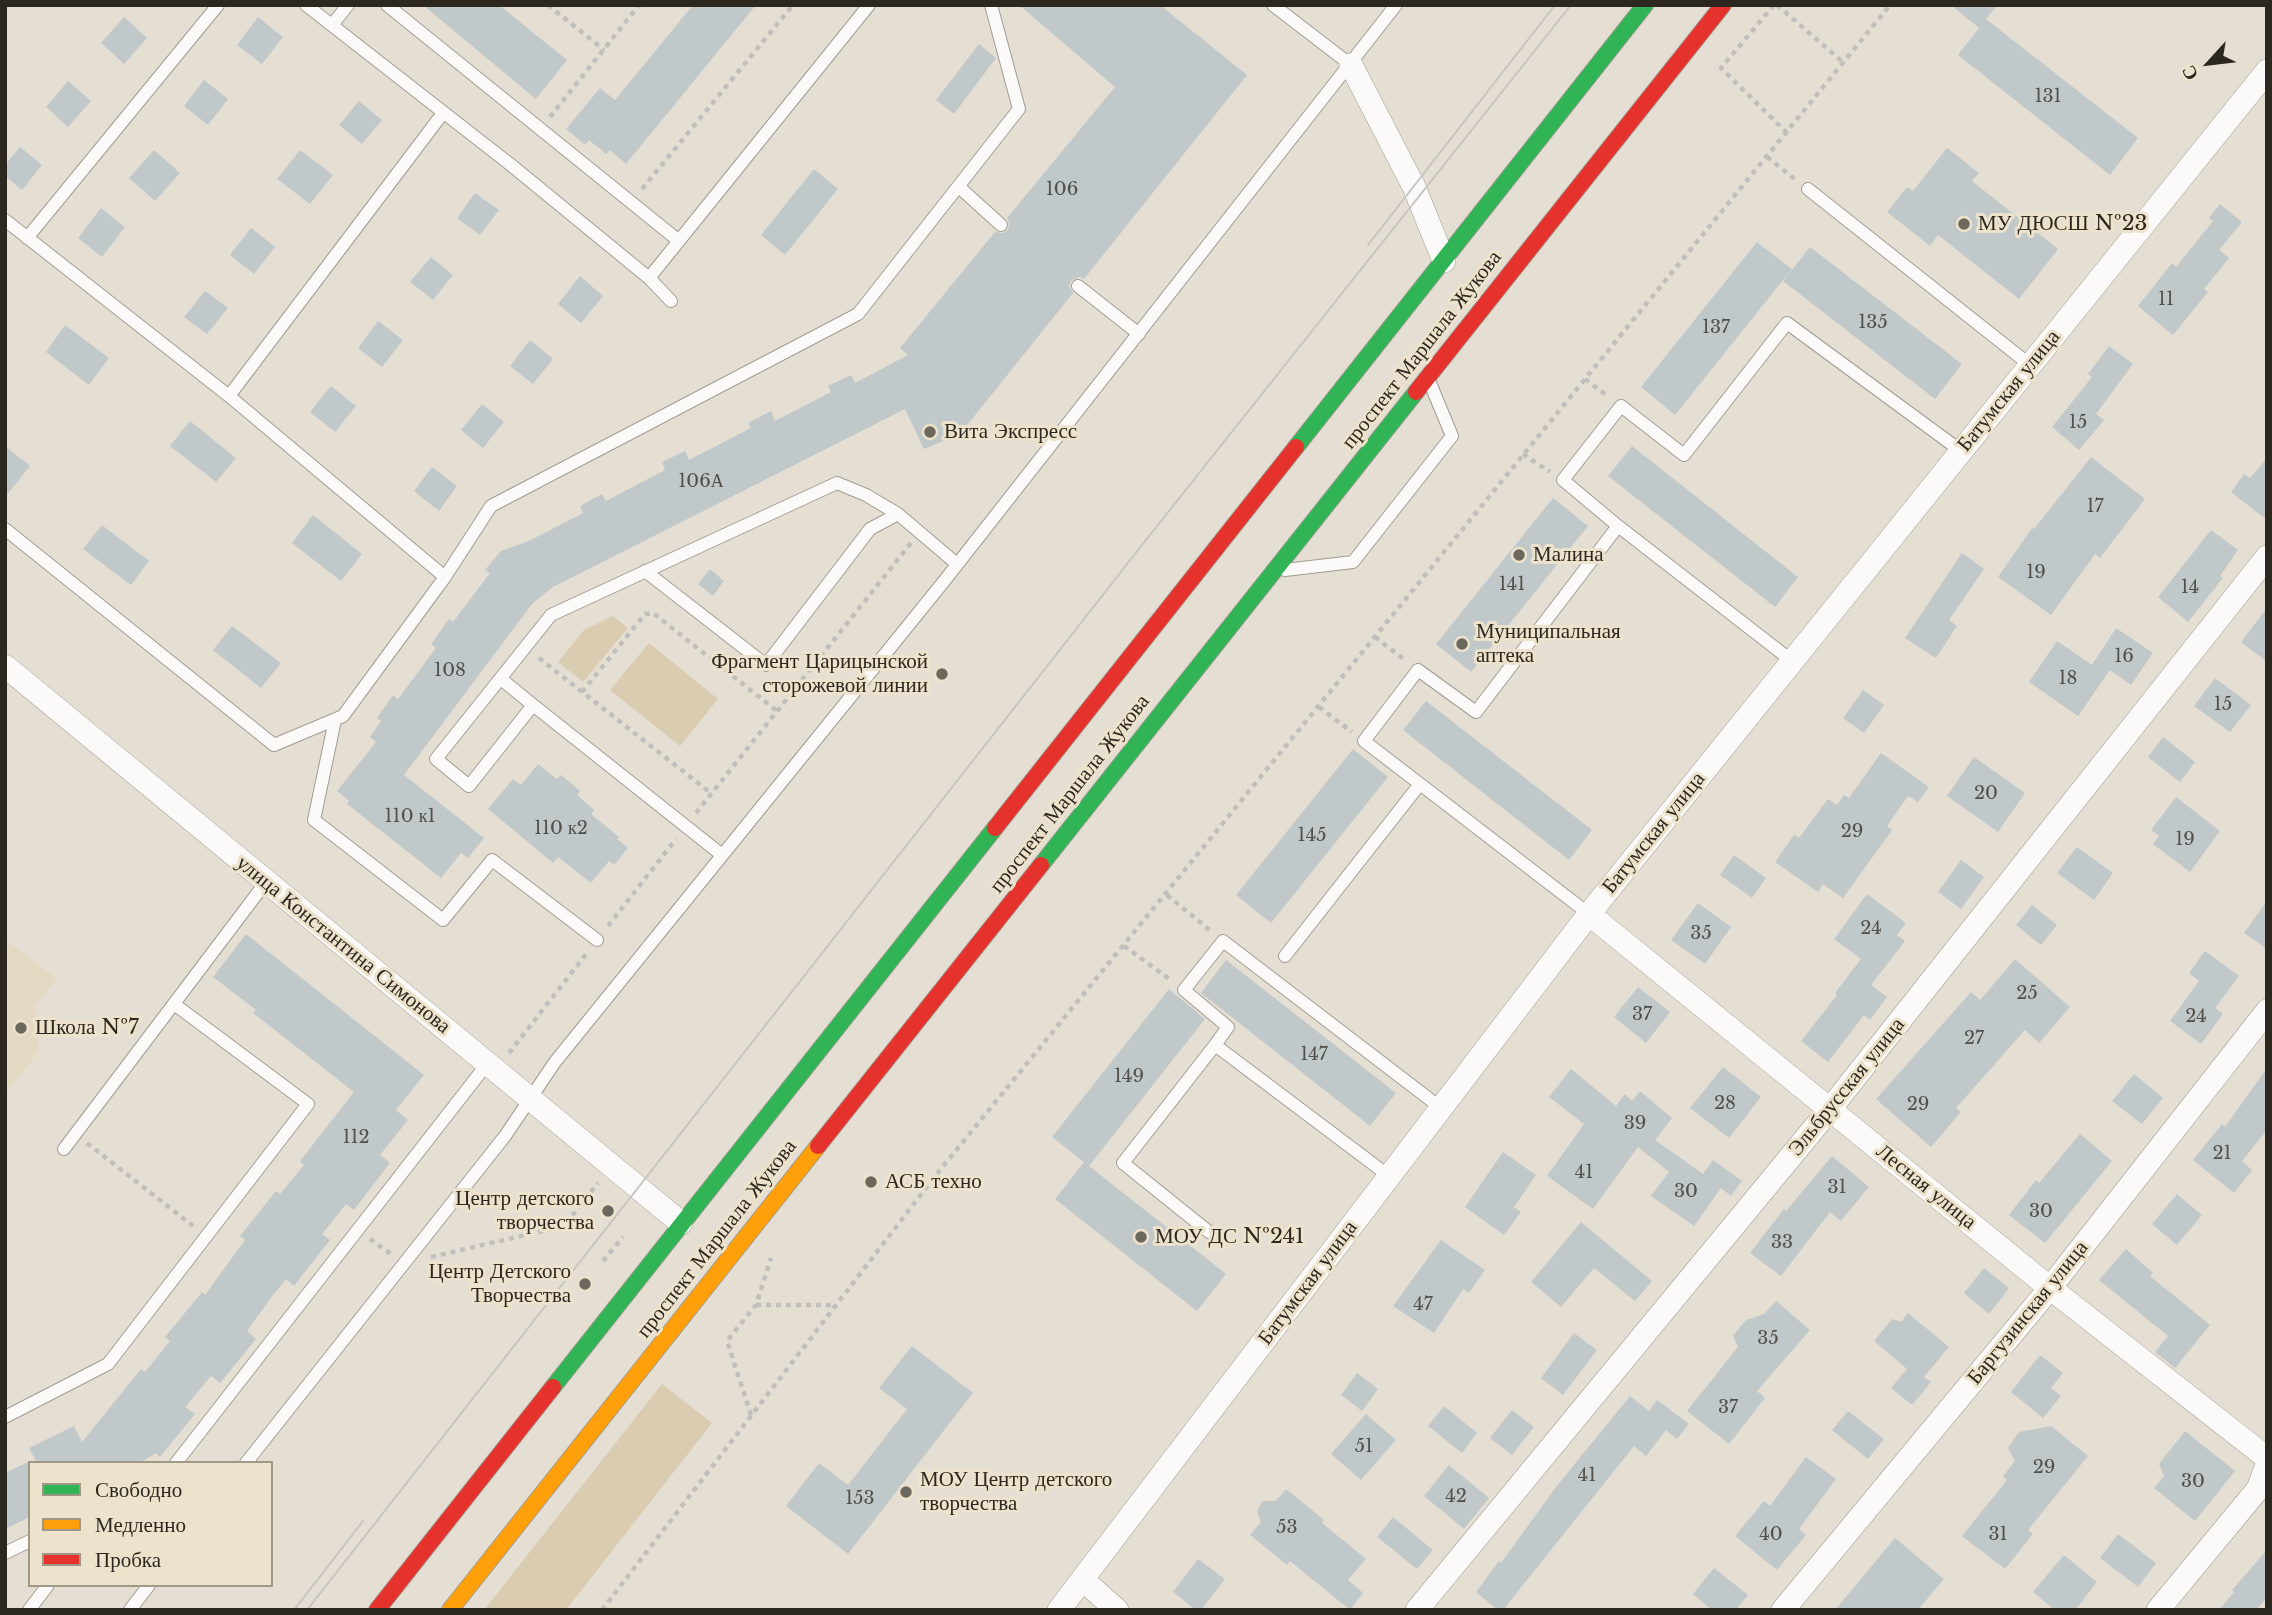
<!DOCTYPE html>
<html>
<head>
<meta charset="utf-8">
<style>
	body { margin:0 }
	#map { position:relative; width:2272px; height:1615px; overflow:hidden; background:#e5dfd3; font-family:"Libre Baskerville",serif }
	canvas { display:block }
	.frame { position:absolute; inset:0; border:7px solid #2c281f; pointer-events:none }
	.legend { position:absolute; left:28px; top:1461px; width:245px; height:126px; box-sizing:border-box; background:#ede2cb; border:2px solid #a09886; margin:0; padding:9px 12px; list-style:none; font-size:21px; color:#2c281f }
	.legend li { display:flex; align-items:center; gap:14px; height:35px }
	.legend b { width:35px; border:2px solid #a09886 }
	.north { position:absolute; left:2174px; top:28px; width:70px; height:70px; -webkit-text-stroke:5px #ede2cb; paint-order:stroke; rotate:243deg; font-size:19px; font-weight:700; line-height:28px; text-align:center; color:#2c281f }
	.north::after { content:''; display:block; margin:auto; width:24px; height:32px; background:#2c281f; clip-path:polygon(50% 0,100% 100%,50% 72%,0 100%) }
</style>
</head>
<body>
<div id="map">
<canvas width="2272" height="1615"></canvas>
<div class="frame"></div>
<ul class="legend">
<li><b style="height:9px;background:#30b455"></b>Свободно</li>
<li><b style="height:9px;background:#ff9f0a"></b>Медленно</li>
<li><b style="height:9px;background:#e5322d"></b>Пробка</li>
</ul>
<div class="north">С</div>
</div>
<script>
const g = document.querySelector('canvas').getContext('2d');
g.lineJoin = 'round';
function paint(path, color) { g.fillStyle = color; g.fill(path, 'evenodd'); }
const shape = rows => new Path2D(rows.map(r => 'M' + r).join(''));
function stroke(path, color, width, dash) { g.strokeStyle = color; g.lineWidth = width; g.lineCap = dash ? 'butt' : 'round'; g.setLineDash(dash || []); g.stroke(path); }
function label(font, color, halo, rows, align = 'center') {
  g.font = font + ' "Libre Baskerville",serif'; g.lineWidth = 6; g.setLineDash([]); g.textBaseline = 'middle'; g.strokeStyle = halo; g.fillStyle = color; for (const [text, x, y, turn = 0] of rows) {
    g.save(); g.translate(x, y); g.rotate((+turn || 0) * Math.PI / 180); g.textAlign = isNaN(turn) ? turn : align; if (halo) g.strokeText(text, 0, 0); g.fillText(text, 0, 0); g.restore();
  }
}
const built = shape([
	[5,939,57,979,36,1005,39,1051,5,1095]
]);
const green = shape([
	[613,616,628,628,583,682,558,662,584,630],
	[649,643,718,699,680,746,610,690],
	[662,1384,712,1423,566,1610,484,1610]
]);
const building = shape([
	[423,5,499,5,567,60,536,99],
	[693,5,756,5,626,164,610,150,606,154,589,140,585,145,566,129,600,88,615,100],
	[1019,5,1160,5,1247,75,1084,279,1079,277,1072,280,1069,285,1073,293,960,434,924,449,905,409,553,587,532,604,404,775,484,838,468,858,461,853,441,878,347,804,349,801,337,791,376,742,370,737,381,721,377,718,393,695,398,699,436,648,431,644,449,619,453,622,490,573,485,570,501,551,529,541,583,513,580,506,602,494,606,501,665,470,662,462,685,451,689,460,751,428,748,423,771,411,775,421,831,392,828,386,851,375,855,383,908,355,900,348,995,232,1003,233,1008,230,1009,223,1007,218,1115,87],
	[1951,5,1997,5,1979,28],
	[124,17,147,38,124,64,101,43],
	[258,17,283,37,262,64,237,45],
	[1986,19,2138,138,2110,175,1958,55],
	[979,44,996,58,954,114,936,100],
	[204,80,228,99,208,125,184,106],
	[68,81,91,101,68,127,46,107],
	[359,101,382,120,362,144,339,125],
	[20,147,42,165,22,190,5,176,5,165],
	[1947,148,1979,173,1972,181,2058,249,2019,299,1938,235,1930,246,1887,212,1907,187,1913,191],
	[154,150,180,173,155,201,129,178],
	[300,150,333,175,310,204,277,179],
	[814,169,838,189,785,255,761,235],
	[475,193,499,210,480,235,457,218],
	[2220,204,2242,222,2219,250,2229,258,2204,289,2208,292,2173,335,2138,306,2172,263,2176,267,2213,221,2209,218],
	[101,208,125,227,102,257,78,238],
	[251,228,275,247,254,274,230,255],
	[1757,242,1792,269,1675,415,1641,387],
	[1810,247,1962,364,1935,399,1783,281],
	[431,257,453,275,433,300,410,282],
	[580,276,603,296,581,323,558,304],
	[205,291,228,308,207,334,184,317],
	[378,321,403,340,382,367,358,348],
	[65,325,109,358,89,385,46,352],
	[530,340,553,359,533,384,510,366],
	[2109,346,2133,364,2096,414,2104,420,2079,450,2052,427,2092,377,2088,374],
	[331,386,356,406,335,432,310,412],
	[482,404,504,422,483,448,461,430],
	[190,421,236,458,216,482,170,446],
	[5,446,30,466,5,497],
	[1632,446,1798,577,1775,607,1608,476],
	[2091,457,2145,499,2100,558,2095,554,2051,615,1998,577,2032,528,2034,529],
	[2267,458,2267,520,2231,492,2244,474,2250,478],
	[432,467,457,486,439,511,414,491],
	[1553,498,1588,526,1471,672,1436,644],
	[313,515,362,554,341,581,292,543],
	[102,525,149,561,131,585,83,549],
	[2211,530,2238,550,2220,576,2223,578,2188,622,2158,597],
	[1962,553,1984,569,1949,620,1957,626,1936,658,1905,638],
	[710,569,724,581,713,596,698,584],
	[2267,608,2267,662,2241,642],
	[232,626,281,663,261,688,213,650],
	[2116,628,2153,653,2131,685,2110,670,2078,716,2029,682,2057,641,2092,665],
	[2215,678,2251,705,2230,732,2194,706],
	[1863,690,1884,705,1864,733,1843,718],
	[1426,701,1592,830,1569,860,1403,730],
	[2163,737,2195,762,2180,782,2148,757],
	[1353,749,1388,777,1271,923,1236,895],
	[1881,753,1929,787,1918,802,1908,796,1887,826,1892,830,1843,898,1823,884,1818,892,1775,862,1794,835,1799,838,1828,799,1837,805,1844,795,1849,798],
	[1974,757,2025,793,1998,832,1947,796],
	[538,764,557,779,561,775,580,791,577,795,594,810,591,814,619,837,617,839,628,848,614,865,609,861,591,883,558,857,553,863,488,809,513,779,521,785],
	[2176,797,2220,831,2190,872,2153,844,2159,836,2151,830],
	[2077,847,2113,873,2094,900,2057,873],
	[1734,855,1766,878,1752,898,1720,875],
	[1961,860,1984,877,1961,909,1938,892],
	[1867,894,1906,923,1897,935,1905,941,1871,985,1887,997,1870,1020,1864,1015,1828,1062,1801,1041,1837,995,1835,993,1861,959,1834,939],
	[2267,901,2267,949,2244,933],
	[1698,903,1731,927,1705,964,1671,940],
	[2032,905,2057,925,2041,945,2016,925],
	[246,934,424,1075,396,1110,408,1120,380,1155,390,1163,354,1210,346,1204,322,1234,330,1240,294,1286,286,1279,273,1295,247,1331,256,1339,220,1383,211,1376,185,1407,195,1414,160,1457,156,1453,139,1463,37,1463,29,1448,74,1426,82,1442,141,1369,145,1372,170,1341,165,1337,202,1292,205,1295,245,1240,240,1236,276,1191,280,1194,304,1165,300,1161,354,1092,253,1013,256,1010,213,977],
	[2205,951,2239,976,2215,1008,2223,1014,2201,1044,2170,1021,2199,981,2189,973],
	[2015,959,2070,1007,2039,1043,2025,1030,1956,1108,1961,1112,1931,1147,1876,1099,1971,992,1980,1000],
	[1226,960,1396,1093,1370,1126,1201,993],
	[1638,987,1670,1012,1646,1043,1614,1017],
	[1169,989,1205,1019,1089,1166,1052,1137],
	[1723,1067,1761,1097,1729,1138,1690,1108],
	[2267,1068,2267,1130,2242,1161,2252,1170,2234,1193,2193,1160,2222,1124,2225,1127],
	[1571,1069,1616,1106,1625,1094,1632,1101,1640,1091,1672,1118,1655,1140,1703,1174,1713,1160,1742,1181,1731,1196,1721,1188,1694,1226,1651,1196,1669,1172,1638,1147,1593,1209,1547,1176,1584,1124,1549,1097],
	[2134,1074,2163,1098,2142,1124,2112,1101],
	[2080,1134,2112,1161,2045,1243,2009,1215,2036,1180,2039,1183],
	[1503,1152,1536,1175,1514,1207,1521,1212,1504,1235,1465,1207],
	[1832,1156,1869,1187,1841,1221,1830,1212,1781,1276,1750,1253,1784,1209,1786,1211],
	[1084,1162,1226,1274,1197,1311,1055,1199],
	[2177,1194,2202,1215,2177,1245,2152,1224],
	[1581,1222,1652,1281,1635,1301,1594,1268,1561,1307,1531,1282],
	[1441,1240,1485,1270,1469,1293,1463,1289,1434,1333,1393,1306],
	[2126,1249,2153,1273,2150,1276,2210,1325,2175,1368,2155,1352,2168,1336,2099,1280],
	[1984,1268,2009,1288,1989,1314,1964,1293],
	[1776,1301,1810,1330,1757,1391,1765,1398,1729,1444,1687,1411,1738,1347,1733,1336,1746,1320,1764,1314],
	[1908,1313,1949,1347,1924,1377,1931,1382,1912,1405,1891,1388,1907,1369,1874,1341,1892,1319,1901,1322],
	[1574,1333,1597,1350,1563,1395,1541,1378],
	[912,1346,973,1393,848,1554,786,1506,819,1463,848,1485,907,1409,879,1388],
	[2040,1355,2063,1373,2051,1388,2061,1396,2043,1418,2011,1392],
	[1357,1373,1378,1389,1362,1411,1341,1395],
	[1630,1396,1649,1411,1657,1400,1689,1424,1677,1439,1666,1430,1646,1456,1634,1446,1503,1610,1498,1610,1476,1592,1499,1561,1501,1563,1556,1487],
	[1444,1406,1477,1433,1462,1453,1428,1426],
	[1512,1410,1534,1427,1512,1455,1490,1438],
	[1848,1411,1884,1439,1868,1459,1832,1430],
	[1366,1414,1396,1440,1361,1480,1331,1454],
	[2051,1426,2088,1456,2028,1530,2033,1534,2005,1569,1962,1536,2007,1480,2003,1476,2015,1461,2008,1448,2019,1432],
	[2185,1431,2235,1471,2195,1521,2154,1488,2164,1476,2159,1464],
	[1806,1457,1836,1479,1799,1529,1806,1535,1777,1570,1735,1536,1764,1501,1770,1506],
	[30,1461,30,1517,5,1529,5,1473],
	[1449,1465,1489,1498,1464,1529,1424,1496],
	[1286,1489,1324,1520,1322,1523,1366,1559,1348,1580,1363,1593,1350,1610,1290,1561,1287,1565,1250,1535,1261,1522,1257,1511,1263,1501,1276,1501],
	[1393,1517,1433,1550,1417,1569,1377,1537],
	[2118,1534,2156,1563,2138,1587,2100,1558],
	[1895,1538,1944,1579,1918,1610,1835,1610],
	[2267,1550,2267,1597,2256,1610,2219,1610,2234,1592,2232,1590],
	[2064,1555,2097,1582,2075,1610,2055,1610,2033,1592],
	[1198,1559,1225,1579,1201,1610,1196,1610,1173,1592],
	[1714,1568,1748,1595,1736,1610,1712,1610,1693,1594]
]);
const path = shape([
	[548,5,604,50],
	[1774,5,1721,68,1787,133],
	[1777,5,1844,63],
	[550,117,639,5],
	[1767,157,1796,180],
	[642,189,793,5],
	[1585,379,1609,397],
	[1523,454,1550,472],
	[1375,637,1406,661],
	[539,658,712,794],
	[582,692,645,614,653,613,777,711],
	[1319,707,1352,732],
	[696,813,911,543],
	[1167,895,1212,932],
	[608,926,676,839],
	[1124,946,1172,981],
	[509,1053,587,953],
	[87,1143,193,1226],
	[370,1239,391,1254],
	[431,1257,564,1226,598,1183],
	[603,1261,623,1237],
	[756,1305,835,1305],
	[751,1415,727,1341,756,1305,771,1258],
	[602,1610,936,1175,1890,5]
]);
const lane = shape([
	[306,5,511,165,649,278,671,301],
	[387,5,679,241],
	[1273,5,1351,65],
	[332,25,348,5],
	[959,187,1001,225],
	[1808,189,2030,365],
	[5,220,229,396,445,577],
	[27,238,218,5],
	[649,278,869,5],
	[1078,286,1139,334],
	[229,396,443,113],
	[1618,526,1563,480,1621,406,1684,455,1787,323,1961,451],
	[5,529,274,745,343,716,445,577,491,506,858,314,1019,109,991,5],
	[1285,570,1353,562,1452,436,1430,383],
	[645,571,766,665,870,529,898,514],
	[501,679,533,705],
	[335,720,314,820,443,920,492,860,597,940],
	[1420,784,1364,741,1418,670,1476,712,1618,526,1792,661],
	[722,855,533,705,469,786,436,759,551,615,837,483,866,495,898,514,957,564],
	[1285,956,1420,784,1589,914],
	[1215,1045,1228,1027,1184,990,1223,941,1441,1108],
	[64,1149,266,882],
	[1209,1232,1123,1163,1215,1045,1389,1176],
	[5,1417,108,1364,308,1104,174,1004],
	[176,1463,487,1064],
	[246,1463,505,1136,555,1062,945,580,1396,5],
	[5,1553,30,1541],
	[29,1610,48,1585],
	[130,1610,149,1585]
]);
const street = shape([
	[1351,65,1414,187,1444,261],
	[5,666,681,1223],
	[1589,914,2050,1288,2267,1458],
	[1083,1580,1117,1610],
	[1059,1610,1589,914,2267,71],
	[1417,1610,1830,1109,2267,557],
	[1783,1610,2050,1288,2267,1011],
	[2158,1610,2258,1489,2267,1465]
]);
const fast = shape([
	[1296,447,1645,5],
	[1041,865,1416,392],
	[553,1387,995,828]
]);
const slow = shape([
	[450,1610,818,1146]
]);
const jam = shape([
	[1416,392,1723,5],
	[995,828,1296,447],
	[818,1146,1041,865],
	[377,1610,553,1387]
]);
const tram = shape([
	[1368,245,1555,5],
	[294,1610,363,1521],
	[307,1610,1142,545,1571,5]
]);
const markers = [
	[1964,224,7,"#6d685e"],
	[930,432,7,"#6d685e"],
	[1519,555,7,"#6d685e"],
	[1462,644,7,"#6d685e"],
	[942,674,7,"#6d685e"],
	[21,1028,7,"#6d685e"],
	[871,1182,7,"#6d685e"],
	[608,1211,7,"#6d685e"],
	[1141,1237,7,"#6d685e"],
	[585,1284,7,"#6d685e"],
	[906,1492,7,"#6d685e"]
];
const numberNames = [
	["131",2048,97],
	["106",1062,190],
	["11",2166,300],
	["135",1873,323],
	["137",1716,328],
	["15",2078,423],
	["106А",701,482],
	["17",2095,507],
	["19",2036,573],
	["141",1512,585],
	["14",2190,588],
	["16",2124,657],
	["108",450,671],
	["18",2068,679],
	["15",2223,705],
	["20",1986,794],
	["110 к1",410,817],
	["110 к2",561,829],
	["29",1852,832],
	["145",1312,836],
	["19",2185,840],
	["24",1871,929],
	["35",1701,934],
	["25",2027,994],
	["37",1642,1015],
	["24",2196,1017],
	["27",1974,1039],
	["147",1314,1055],
	["149",1129,1077],
	["28",1725,1104],
	["29",1918,1105],
	["39",1635,1124],
	["112",356,1138],
	["21",2222,1154],
	["41",1584,1173],
	["31",1837,1188],
	["30",1686,1192],
	["30",2041,1212],
	["33",1782,1243],
	["47",1423,1305],
	["35",1768,1339],
	["37",1728,1408],
	["51",1364,1447],
	["29",2044,1468],
	["41",1587,1476],
	["30",2193,1482],
	["42",1456,1497],
	["153",860,1499],
	["53",1287,1528],
	["40",1771,1535],
	["31",1998,1535]
];
const poiNames = [
	["МУ ДЮСШ №23",1978,224],
	["Вита Экспресс",944,432],
	["Малина",1533,555],
	["Муниципальная",1476,632],
	["аптека",1476,656],
	["Фрагмент Царицынской",928,662,"right"],
	["сторожевой линии",928,686,"right"],
	["Школа №7",35,1028],
	["АСБ техно",885,1182],
	["Центр детского",594,1199,"right"],
	["творчества",594,1223,"right"],
	["МОУ ДС №241",1155,1237],
	["Центр Детского",571,1272,"right"],
	["Творчества",571,1296,"right"],
	["МОУ Центр детского",920,1480],
	["творчества",920,1504]
];
const streetNames = [
	["проспект Маршала Жукова",1422,350,-52],
	["Батумская улица",2009,391,-51],
	["проспект Маршала Жукова",1070,794,-52],
	["Батумская улица",1654,833,-51],
	["улица Константина Симонова",343,945,39],
	["Эльбрусская улица",1847,1087,-51],
	["Лесная улица",1926,1187,39],
	["проспект Маршала Жукова",717,1239,-52],
	["Батумская улица",1308,1283,-53],
	["Баргузинская улица",2028,1313,-51]
];
paint(built, '#e4dac4');
paint(green, '#d9ccb0');
paint(building, '#c0c8c9');
stroke(lane, '#a19c93', 14);
stroke(street, '#a19c93', 24);
stroke(fast, '#a19c93', 18);
stroke(slow, '#a19c93', 18);
stroke(jam, '#a19c93', 18);
stroke(path, '#c0bfbb', 4.5, [5, 5]);
stroke(lane, '#fbfaf8', 12);
stroke(street, '#fbfaf8', 23);
stroke(fast, '#30b455', 16);
stroke(slow, '#ff9f0a', 16);
stroke(jam, '#e5322d', 16);
stroke(tram, '#c6c4c1', 2);
for (const [x, y, r, color] of markers) { const dot = new Path2D(); dot.arc(x, y, r, 0, 2 * Math.PI); g.fillStyle = color; g.fill(dot); stroke(dot, '#ede2cb', 2.5); }
label('18px', '#51504a', null, numberNames);
label('21px', '#2c281f', '#ede2cb', poiNames, 'left');
label('21px', '#2c281f', '#ede2cb', streetNames);
</script>
</body>
</html>
